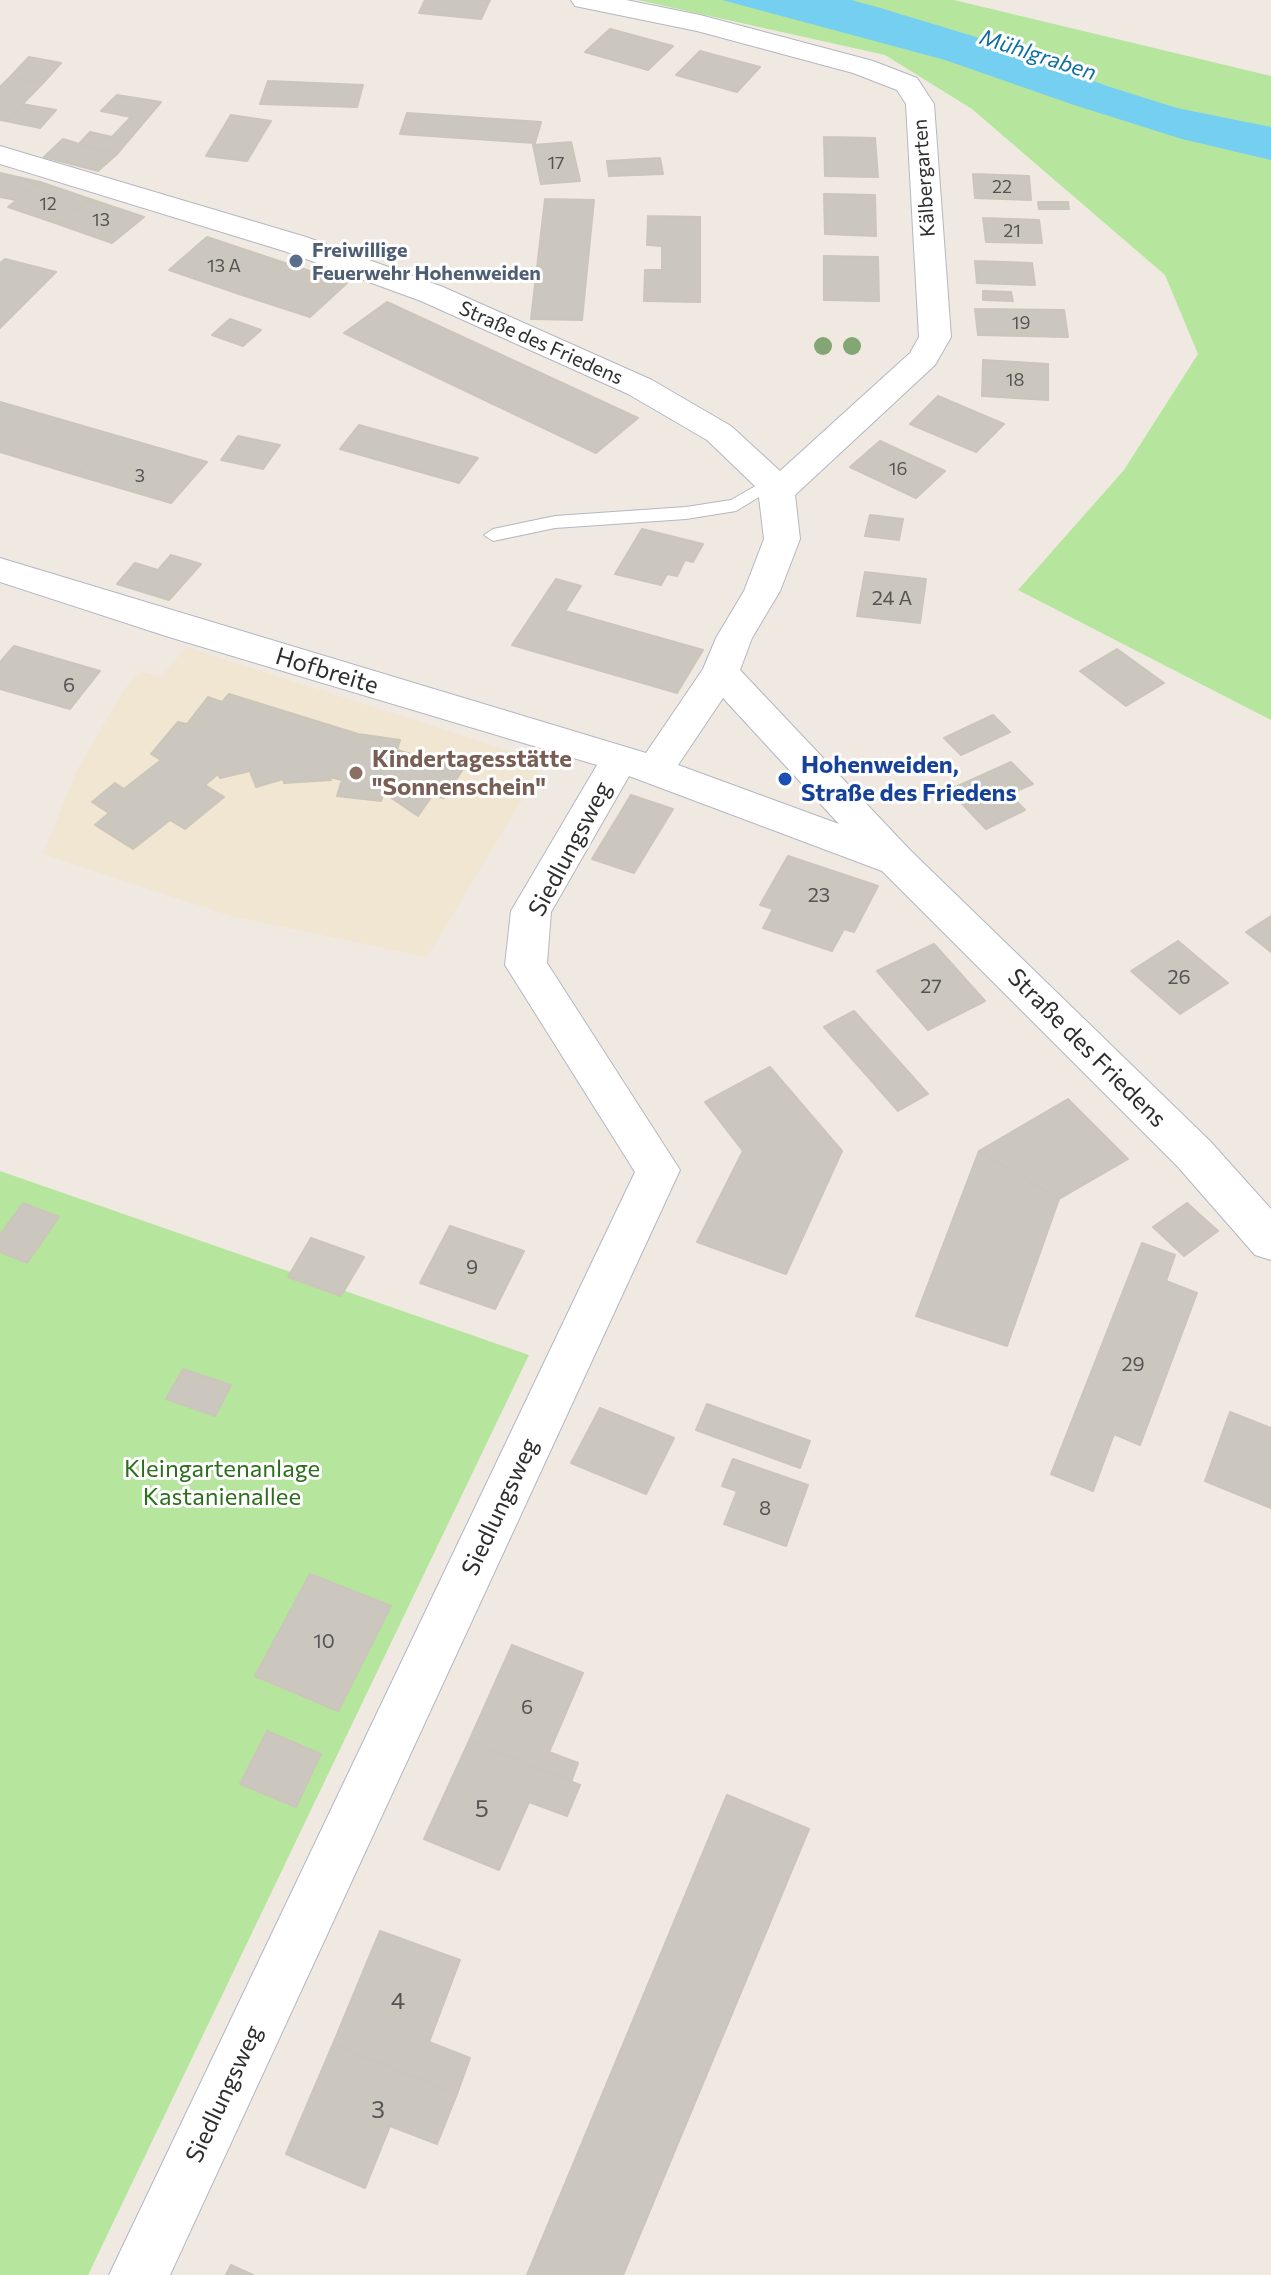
<!DOCTYPE html>
<html>
<head>
<meta charset="utf-8">
<style>
	body { margin:0 }
	canvas { display:block; background:#efe9e1 }
</style>
</head>
<body>
<canvas width="1271" height="2275"></canvas>
<script>
const g = document.querySelector('canvas').getContext('2d');
g.lineJoin = 'round';
function paint(path, color) { g.fillStyle = color; g.fill(path, 'evenodd'); }
const shape = rows => new Path2D(rows.map(r => 'M' + r).join(''));
function stroke(path, color, width, dash) { g.strokeStyle = color; g.lineWidth = width; g.lineCap = dash ? 'butt' : 'round'; g.setLineDash(dash || []); g.stroke(path); }
function label(font, color, halo, rows, align = 'center') {
  g.font = font + ' Commissioner,sans-serif'; g.lineWidth = 6; g.setLineDash([]); g.textBaseline = 'middle'; g.strokeStyle = halo; g.fillStyle = color; for (const [text, x, y, turn = 0] of rows) {
    g.save(); g.translate(x, y); g.rotate((+turn || 0) * Math.PI / 180); g.textAlign = isNaN(turn) ? turn : align; if (halo) g.strokeText(text, 0, 0); g.fillText(text, 0, 0); g.restore();
  }
}
const education = shape([
	[186,647,545,762,427,957,231,916,43,854,77,770,124,690,140,671,161,677]
]);
const green = shape([
	[638,0,954,0,1271,76,1271,720,1018,590,1124,470,1198,354,1165,275,972,109,885,55],
	[0,1171,529,1355,88,2275,0,2275]
]);
const water = shape([
	[722,0,851,0,877,7,976,37,1107,86,1177,108,1271,127,1271,160,1182,139,1074,105,945,60]
]);
const building = shape([
	[425,0,490,0,481,19,419,13,425,0],
	[610,29,673,46,648,70,585,52,610,29],
	[700,51,760,67,737,92,676,75,700,51],
	[29,57,61,63,43,83,10,77,29,57],
	[10,77,43,83,6,121,0,120,0,87,10,77],
	[268,81,363,85,357,107,260,104,268,81],
	[117,95,161,102,117,154,79,144,90,132,112,137,131,117,101,111,117,95],
	[22,104,56,110,40,128,6,121,22,104],
	[407,113,541,122,535,143,400,134,407,113],
	[231,115,271,121,247,161,206,156,231,115],
	[824,137,875,138,878,177,825,176,824,137],
	[63,139,79,144,117,154,98,171,44,157,63,139],
	[571,142,580,181,541,184,533,145,571,142],
	[660,158,663,174,609,176,607,161,660,158],
	[0,173,40,182,16,200,0,197,0,173],
	[973,174,1029,176,1031,200,975,198,973,174],
	[40,182,90,199,58,224,8,207,40,182],
	[824,194,875,195,876,236,825,234,824,194],
	[90,199,144,217,112,243,58,224,90,199],
	[545,199,594,200,582,320,531,319,545,199],
	[1038,202,1068,202,1069,209,1039,209,1038,202],
	[648,216,700,217,700,302,644,301,645,270,662,270,662,246,647,245,648,216],
	[983,218,1039,220,1042,243,986,242,983,218],
	[207,237,279,261,242,295,169,270,207,237],
	[824,256,878,257,879,301,824,300,824,256],
	[5,259,56,272,0,328,0,263,5,259],
	[279,261,347,283,310,317,242,295,279,261],
	[975,261,1032,263,1035,285,977,283,975,261],
	[983,291,1011,292,1013,301,983,300,983,291],
	[387,302,638,418,596,453,344,333,387,302],
	[975,309,1064,310,1068,337,978,335,975,309],
	[230,319,261,330,243,346,212,335,230,319],
	[983,360,1048,364,1048,400,982,396,983,360],
	[938,396,1004,424,976,452,910,424,938,396],
	[0,402,59,419,20,458,0,452,0,402],
	[59,419,114,435,76,475,20,458,59,419],
	[359,425,478,458,459,483,340,449,359,425],
	[114,435,207,462,171,503,76,475,114,435],
	[238,436,280,445,263,469,221,460,238,436],
	[880,441,945,471,916,498,850,467,880,441],
	[870,515,903,519,899,540,865,536,870,515],
	[642,529,703,544,693,562,685,560,677,576,667,574,661,585,615,574,642,529],
	[171,555,201,564,169,600,117,584,135,563,158,570,171,555],
	[865,572,926,579,920,623,857,616,865,572],
	[556,579,581,586,565,611,703,650,677,693,512,645,556,579],
	[14,646,100,671,70,709,0,689,0,662,14,646],
	[1117,649,1164,683,1126,706,1080,671,1117,649],
	[229,694,358,734,400,740,397,750,463,769,444,798,432,796,418,816,384,793,381,801,337,796,342,780,330,777,331,780,284,783,283,779,256,787,250,771,220,778,218,774,205,785,224,797,185,829,170,820,133,849,95,825,109,813,92,802,115,783,124,789,161,760,151,754,178,722,187,724,208,697,222,702,229,694],
	[993,715,1010,732,961,755,944,738,993,715],
	[1011,762,1033,784,1009,794,1025,810,986,829,949,790,1011,762],
	[631,795,673,809,634,873,592,859,631,795],
	[788,856,878,886,854,932,844,929,832,951,763,928,773,909,760,905,788,856],
	[1271,916,1271,952,1246,932,1271,916],
	[1178,941,1228,983,1180,1014,1131,971,1178,941],
	[934,944,985,1001,928,1030,877,971,934,944],
	[854,1011,928,1094,898,1111,824,1027,854,1011],
	[770,1067,842,1151,786,1274,697,1242,743,1151,705,1102,770,1067],
	[1068,1099,1128,1159,1059,1199,979,1151,1068,1099],
	[979,1151,1059,1199,1007,1346,916,1316,979,1151],
	[23,1203,59,1217,27,1263,0,1252,0,1235,23,1203],
	[1187,1203,1218,1231,1184,1256,1153,1227,1187,1203],
	[450,1226,524,1251,495,1309,420,1283,450,1226],
	[311,1238,364,1257,341,1296,288,1277,311,1238],
	[1142,1243,1175,1255,1166,1281,1197,1293,1140,1445,1114,1434,1093,1491,1051,1474,1142,1243],
	[183,1369,231,1385,215,1416,166,1399,183,1369],
	[707,1404,810,1441,800,1468,696,1430,707,1404],
	[600,1408,674,1438,646,1494,571,1463,600,1408],
	[1230,1412,1271,1428,1271,1508,1205,1481,1230,1412],
	[733,1459,808,1485,786,1546,724,1524,737,1491,722,1486,733,1459],
	[310,1574,391,1606,338,1711,255,1676,310,1574],
	[512,1645,583,1673,549,1752,578,1763,571,1782,469,1741,512,1645],
	[267,1731,321,1754,296,1807,240,1784,267,1731],
	[469,1741,580,1785,567,1816,529,1802,499,1870,424,1839,469,1741],
	[727,1795,809,1829,623,2275,527,2275,727,1795],
	[380,1931,460,1960,429,2042,470,2058,457,2094,333,2044,380,1931],
	[333,2044,457,2094,437,2144,390,2126,365,2188,286,2154,333,2044],
	[231,2265,253,2275,226,2275,231,2265]
]);
const lane = shape([
	[771,477,780,482,777,486,736,511,686,519,555,528,493,541,484,535,493,529,555,516,686,507,731,500,771,477]
]);
const street = shape([
	[571,0,626,0,700,15,873,61,917,78,934,104,951,337,935,365,795,495,800,539,780,591,752,638,740,670,910,850,1210,1141,1271,1209,1271,1260,1255,1255,1178,1167,882,871,629,776,551,912,547,963,680,1170,170,2275,109,2275,635,1172,505,965,511,911,597,765,169,637,0,582,0,558,646,753,703,669,716,638,744,591,764,539,758,489,707,440,628,394,421,301,284,251,0,164,0,146,306,237,443,287,652,380,731,426,780,471,910,353,919,337,906,104,897,90,853,73,697,31,575,6,571,0],
	[723,698,839,824,678,765,723,698]
]);
const trees = [
	[823,346],
	[852,346]
];
const markers = [
	[296,261,8,"#5c6f8a"],
	[356,773,8,"#8d6e63"],
	[785,779,8,"#1a4fb4"]
];
const farNumbernames = [
	["17",556,163],
	["22",1002,187],
	["12",48,204],
	["13",101,220],
	["21",1012,231],
	["13 A",224,266],
	["19",1021,323],
	["18",1015,380],
	["16",898,469],
	["3",140,476]
];
const farStreetnames = [
	["Kälbergarten",924,178,-94],
	["Straße des Friedens",541,343,24]
];
const farServicenames = [
	["Freiwillige",312,250],
	["Feuerwehr Hohenweiden",312,273]
];
const numberNames = [
	["24 A",892,598],
	["6",69,685],
	["23",819,895],
	["26",1179,977],
	["27",931,986],
	["9",472,1267],
	["29",1133,1364],
	["8",765,1508],
	["10",324,1641],
	["6",527,1707]
];
const farWaternames = [
	["Mühlgraben",1038,55,18]
];
const streetNames = [
	["Hofbreite",327,671,17],
	["Siedlungsweg",570,849,-62],
	["Straße des Friedens",1087,1048,45],
	["Siedlungsweg",500,1507,-65],
	["Siedlungsweg",224,2094,-65]
];
const educationNames = [
	["Kindertagesstätte",372,759],
	["\"Sonnenschein\"",372,787]
];
const transitNames = [
	["Hohenweiden,",801,765],
	["Straße des Friedens",801,793]
];
const parkNames = [
	["Kleingartenanlage",222,1469],
	["Kastanienallee",222,1497]
];
const nearNumbernames = [
	["5",482,1809],
	["4",398,2001],
	["3",378,2110]
];
paint(education, '#f0e6d1');
paint(green, '#b6e59e');
paint(water, '#75cff0');
paint(building, '#cbc7bf');
stroke(building, '#cbc5ba', 2);
stroke(lane, '#b4b7c1', 2);
stroke(street, '#b4b7c1', 2);
paint(lane, '#fff');
paint(street, '#fff');
g.fillStyle = '#84a574';
for (const [x, y] of trees) { g.beginPath(); g.arc(x, y, 9, 0, 2 * Math.PI); g.fill(); }
for (const [x, y, r, color] of markers) { const dot = new Path2D(); dot.arc(x, y, r, 0, 2 * Math.PI); g.fillStyle = color; g.fill(dot); stroke(dot, '#fff', 3); }
label('18px', '#555452', null, farNumbernames);
label('20px', '#2e2e2e', '#fff', farStreetnames);
label('bold 20px', '#4e5e75', '#fff', farServicenames, 'left');
label('20px', '#555452', null, numberNames);
label('italic 22px', '#0d6fa3', '#fff', farWaternames);
label('24px', '#2e2e2e', '#fff', streetNames);
label('bold 24px', '#785e54', '#fff', educationNames, 'left');
label('bold 24px', '#164399', '#fff', transitNames, 'left');
label('24px', '#2c6e1b', '#fff', parkNames);
label('24px', '#555452', null, nearNumbernames);
</script>
</body>
</html>
